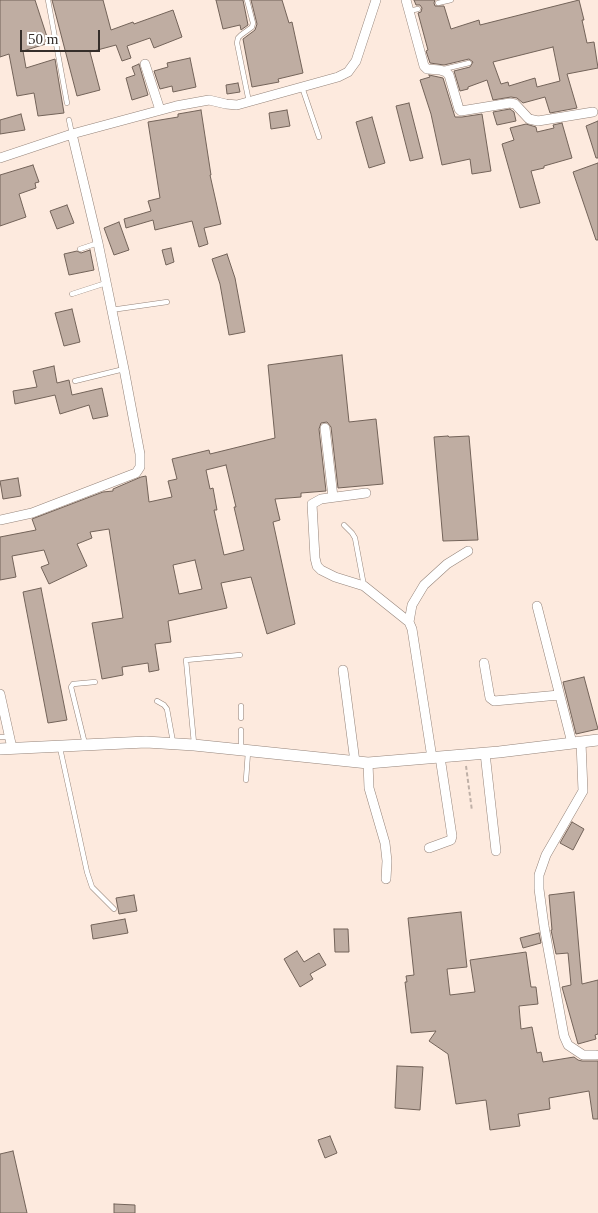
<!DOCTYPE html>
<html>
<head>
<meta charset="utf-8">
<style>
	body { margin:0 }
	#map { position:relative; width:598px; height:1213px; overflow:hidden; background:#fdeade; font-family:"Times New Roman",serif }
	canvas { display:block }
	.scale { position:absolute; left:20px; top:30px; width:80px; height:22px; box-sizing:border-box; border:2px solid #352e2a; border-top:0; padding-left:6px; font-size:15px; line-height:18px; white-space:nowrap; color:#352e2a; -webkit-text-stroke:4px #fff; paint-order:stroke }
</style>
</head>
<body>
<div id="map">
<canvas width="598" height="1213"></canvas>
<div class="scale">50 m</div>
</div>
<script>
const g = document.querySelector('canvas').getContext('2d');
g.lineJoin = 'round';
function paint(path, color) { g.fillStyle = color; g.fill(path, 'evenodd'); }
const shape = rows => new Path2D(rows.map(r => 'M' + r).join(''));
function stroke(path, color, width, dash) { g.strokeStyle = color; g.lineWidth = width; g.lineCap = dash ? 'butt' : 'round'; g.setLineDash(dash || []); g.stroke(path); }
const building = shape([
	[0,0,35,0,49,43,23,51,26,68,55,59,64,113,38,116,34,93,17,96,9,54,0,57,0,0],
	[52,0,103,0,111,30,133,22,134,24,173,10,182,37,154,48,150,38,127,46,131,58,122,61,116,45,90,52,100,90,77,96,52,0],
	[216,0,243,0,248,25,241,30,240,25,223,29,216,0],
	[251,0,282,0,289,23,292,22,303,73,278,79,279,82,252,87,243,39,255,30,257,24,251,0],
	[414,0,435,0,434,3,435,6,444,6,451,29,479,20,480,25,579,0,584,20,582,20,587,43,594,42,598,68,567,74,577,108,550,113,545,97,523,103,517,98,511,97,493,100,487,80,468,87,468,89,460,91,454,71,470,67,473,62,469,59,444,65,430,63,426,51,428,50,418,13,421,12,422,8,420,5,416,5,414,0],
	[553,47,560,81,537,87,535,78,509,86,508,82,501,84,493,62,553,47],
	[190,58,196,87,173,92,172,86,160,89,154,71,168,67,167,63,190,58],
	[139,64,148,95,132,100,126,78,135,75,132,67,139,64],
	[429,75,443,78,455,117,462,117,482,114,491,171,472,174,470,159,442,165,431,114,420,80,430,77,429,75],
	[238,83,240,92,227,94,226,85,238,83],
	[409,103,423,158,410,161,396,106,409,103],
	[510,109,514,112,516,121,497,125,493,112,510,109],
	[201,110,211,175,210,175,221,224,204,228,208,244,199,247,192,221,155,230,153,220,126,228,124,219,151,211,148,201,160,198,148,122,178,117,178,114,201,110],
	[287,110,290,126,271,129,269,113,287,110],
	[21,114,25,130,0,134,0,120,21,114],
	[372,117,385,163,369,168,356,122,372,117],
	[598,121,598,158,596,158,586,126,598,121],
	[562,123,572,158,544,166,544,168,531,171,540,203,520,208,502,144,514,140,510,128,526,124,536,127,537,132,554,128,553,125,562,123],
	[598,163,598,240,596,240,573,172,598,163],
	[33,165,39,182,35,183,36,188,19,194,26,217,0,226,0,175,33,165],
	[67,205,74,223,57,229,50,211,67,205],
	[119,222,129,250,114,255,104,228,119,222],
	[171,248,174,262,166,265,162,250,171,248],
	[90,250,94,270,69,275,64,254,77,251,81,253,90,250],
	[227,254,235,278,245,332,229,335,220,284,212,259,227,254],
	[72,309,80,342,64,346,55,313,72,309],
	[342,355,349,422,376,419,383,484,338,488,331,427,327,422,321,423,319,429,326,491,301,493,301,497,275,499,280,520,273,522,295,624,267,634,251,577,221,583,227,608,168,621,171,642,155,644,159,670,149,672,148,663,122,667,123,675,102,679,92,623,123,618,109,529,90,532,92,538,77,544,87,566,49,584,41,567,49,564,44,550,12,556,16,577,0,580,0,537,36,530,32,519,103,492,113,491,113,489,141,477,146,476,149,502,172,497,168,481,177,479,172,459,209,450,210,454,275,438,268,365,342,355],
	[226,465,236,507,234,507,244,550,224,555,214,510,217,510,213,488,210,489,206,470,226,465],
	[195,560,202,589,179,594,173,565,195,560],
	[54,366,57,383,69,380,72,395,102,388,108,416,93,419,89,405,60,414,55,395,15,404,13,391,37,387,33,371,54,366],
	[448,436,449,437,469,436,478,540,443,541,434,437,448,436],
	[18,478,21,496,3,499,0,481,18,478],
	[41,588,67,720,48,723,23,592,41,588],
	[584,677,598,729,576,734,563,682,584,677],
	[572,822,584,829,573,850,560,843,572,822],
	[574,892,582,984,598,980,598,1034,595,1035,596,1039,578,1044,562,987,571,985,568,953,556,954,551,930,552,930,549,895,574,892],
	[134,895,137,911,119,914,116,898,134,895],
	[461,912,467,967,447,969,450,995,475,992,470,960,526,952,531,987,536,987,538,1004,519,1006,521,1029,532,1027,537,1053,541,1052,543,1062,574,1057,578,1060,582,1061,598,1061,598,1119,593,1119,589,1091,549,1098,550,1109,518,1114,520,1126,490,1130,486,1100,456,1104,448,1054,429,1041,436,1031,411,1033,405,982,407,982,406,976,414,975,408,918,461,912],
	[125,919,128,933,93,939,91,925,125,919],
	[334,929,348,929,349,952,335,952,334,929],
	[539,933,541,943,523,948,520,938,539,933],
	[297,951,304,962,319,953,326,965,310,974,313,979,300,987,284,959,297,951],
	[397,1066,423,1067,420,1110,395,1108,397,1066],
	[330,1136,337,1153,325,1158,318,1140,330,1136],
	[13,1151,27,1213,0,1213,0,1154,13,1151],
	[114,1204,135,1205,135,1213,114,1213,114,1204]
]);
const path = shape([
	[466,766,472,811]
]);
const lane = shape([
	[48,0,67,103],
	[247,0,253,23,252,27,241,35,238,38,237,43,249,102],
	[438,3,451,0],
	[409,11,418,9],
	[444,69,469,63],
	[302,87,319,137],
	[69,120,72,134],
	[80,249,98,243],
	[72,294,106,283],
	[111,310,167,302],
	[75,381,124,369],
	[344,525,352,533,355,538,364,586],
	[157,701,164,705,167,709,173,742],
	[241,718,241,706],
	[0,737,9,737],
	[194,743,186,660,240,655],
	[85,744,71,687,73,684,95,682],
	[60,748,87,872,92,887,114,909],
	[241,748,241,730],
	[246,780,248,752]
]);
const street = shape([
	[406,0,424,66,427,69,440,70,446,72,449,75,459,109,461,111,510,103,515,104,529,119,538,121,593,112],
	[145,64,160,110],
	[0,158,72,134,176,106,209,100,226,104,237,105,338,77,348,72,356,61,376,0],
	[325,428,333,497],
	[366,493,321,499,312,504,315,558,317,566,321,570,335,577,364,586,409,622,412,629,432,758],
	[0,520,32,513,136,473,140,467,140,454,124,369,98,243,72,134],
	[537,606,572,743],
	[409,622,412,605,424,585,447,564,468,551],
	[484,663,490,698,494,701,559,695],
	[343,670,355,762],
	[0,694,12,748],
	[581,742,583,791,546,855,539,875,539,889,544,926,564,1036,568,1045,583,1055,596,1055],
	[485,753,496,851],
	[368,763,369,788,385,843,387,861,386,879],
	[429,848,451,840,452,836,440,757]
]);
const secondary = shape([
	[0,749,146,742,194,745,368,763,499,752,598,740]
]);
paint(building, '#bfada2');
stroke(building, '#736359', 1);
stroke(lane, '#95847a', 5.5);
stroke(street, '#95847a', 10);
stroke(secondary, '#95847a', 12);
stroke(path, '#bfb0a7', 2, [4, 2.5]);
stroke(lane, '#fff', 4.5);
stroke(street, '#fff', 9);
stroke(secondary, '#fff', 11);
</script>
</body>
</html>
